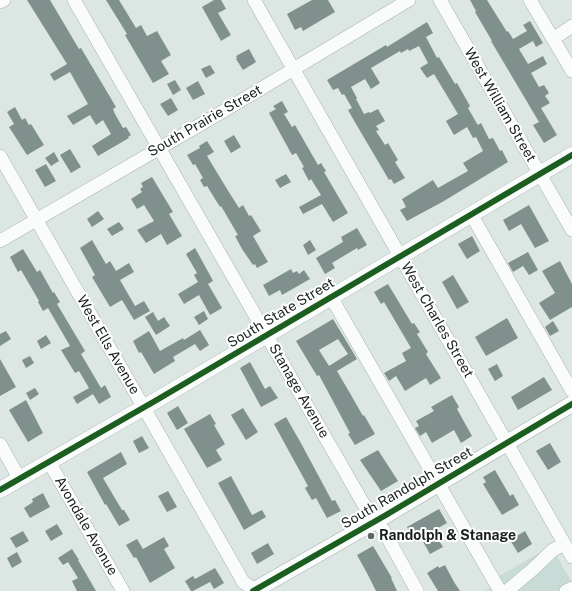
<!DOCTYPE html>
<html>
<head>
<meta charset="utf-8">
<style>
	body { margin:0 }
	canvas { display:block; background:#dce6e3 }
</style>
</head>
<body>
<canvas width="572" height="591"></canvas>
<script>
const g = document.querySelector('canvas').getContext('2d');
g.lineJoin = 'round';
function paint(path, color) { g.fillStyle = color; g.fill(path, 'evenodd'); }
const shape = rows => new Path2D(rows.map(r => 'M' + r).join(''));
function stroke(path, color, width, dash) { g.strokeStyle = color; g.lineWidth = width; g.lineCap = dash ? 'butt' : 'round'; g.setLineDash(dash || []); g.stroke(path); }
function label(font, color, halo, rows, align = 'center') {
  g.font = font + ' "Public Sans",sans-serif'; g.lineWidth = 4; g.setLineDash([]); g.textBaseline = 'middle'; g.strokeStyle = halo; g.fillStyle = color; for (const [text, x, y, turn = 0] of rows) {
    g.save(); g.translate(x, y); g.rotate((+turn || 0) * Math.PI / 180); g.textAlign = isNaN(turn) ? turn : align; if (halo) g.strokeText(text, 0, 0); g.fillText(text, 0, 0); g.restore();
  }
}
const built = shape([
	[551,546,572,583,572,591,485,591,496,585,493,580]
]);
const building = shape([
	[27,0,50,0,79,49,81,48,116,107,113,109,115,114,123,128,126,127,131,135,128,137,129,138,98,156,92,146,111,134,103,120,96,125,90,115,73,125,67,116,88,104,70,72,54,81,50,74,67,64],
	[106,0,119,0,136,28,141,25,147,36,157,31,171,55,161,61,169,74,153,83,125,35,127,34],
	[214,0,221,0,226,9,218,13,231,35,221,41,202,7],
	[312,0,328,0,335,12,303,31,301,27,295,30,287,14],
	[470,0,487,0,507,32,508,31,513,39,527,31,523,25,530,21,543,43,536,47,533,41,519,49,528,64,543,56,547,64,531,73,539,87,544,85,549,93,545,96,550,103,541,108,557,135,544,143,533,125,539,122,491,41,492,41,475,12,476,11],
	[427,22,433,33,426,37,437,58,439,57,455,84,457,83,470,106,468,108,476,122,478,125,481,123,489,139,493,138,500,151,502,150,508,162,444,201,407,221,400,210,406,207,402,199,433,180,438,188,468,171,463,163,483,151,476,137,473,138,467,127,454,135,446,121,458,114,434,74,427,78,420,68,428,63,419,46,409,51,408,49,401,53,400,51,371,68,380,83,371,89,365,79,351,87,357,98,356,99,364,114,369,112,370,113,378,109,385,121,376,126,379,130,376,131,385,145,388,143,398,160,395,162,405,178,394,184,391,179,389,180,356,124,348,110,352,108,344,94,342,95,338,88,333,90,327,80,386,45,387,47],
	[249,49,256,62,243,70,236,59,237,58,236,56],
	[210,65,215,73,206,78,201,69],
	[175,80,181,90,173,95,167,84],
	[198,81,205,94,193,100,186,88],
	[171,98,178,110,168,116,160,104],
	[282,101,288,112,284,114,292,127,295,125,318,165,321,163,326,171,324,172,348,213,333,222,322,204,303,214,299,207,321,195,311,179,309,181,302,168,304,167,296,153,292,155,269,113,276,109,273,106],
	[15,107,22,120,25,118,29,125,31,124,44,145,27,155,9,127,14,124,7,112],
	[234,135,241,147,231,153,224,141],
	[207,141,214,152,207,156,227,189,239,208,243,205,249,216,251,215,261,231,253,236,268,262,257,268,255,264,253,265,242,249,235,236,238,235,221,206,220,207,207,186,204,187,200,180,203,178,195,164,193,165,187,155,200,148,199,146],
	[70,149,81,167,71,173,60,155],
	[54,152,59,161,51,166,45,158],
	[46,164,56,181,45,187,35,170],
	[286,174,291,182,280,188,275,180],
	[152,177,173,212,169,214,182,236,167,245,161,234,146,243,137,230,154,221,144,205,137,209,131,199,142,192,140,189,143,187,141,183],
	[529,205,549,241,535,248,521,224,509,231,503,220],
	[98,211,104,219,92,227,87,219],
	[119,222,124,229,112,236,107,229],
	[357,228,367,245,358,250,357,248,332,263,335,268,325,274,316,258,343,242,341,237],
	[472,236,480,251,467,259,458,244],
	[92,240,106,264,110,261,116,271,129,263,134,272,120,280,135,306,144,301,150,311,134,320,122,300,110,307,92,277,95,275,80,248],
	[310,240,316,250,308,255,303,245],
	[195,248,211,277,213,281,208,284,222,308,210,315,199,295,184,304,178,294,198,282,194,275,197,273,186,254],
	[23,249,37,272,40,270,53,293,54,292,60,302,57,304,85,351,81,354,101,388,105,385,111,397,99,404,93,394,77,404,73,397,89,388,79,371,75,373,61,350,70,346,48,308,43,311,38,302,39,301,21,270,18,272,10,257],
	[528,252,538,270,529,275,523,266,513,272,508,263],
	[560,261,572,284,572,307,550,320,539,303,555,293,542,271],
	[291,269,293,273,297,271,299,274,304,270,310,279,282,295,280,290,269,296,263,285],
	[453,275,469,302,457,309,442,282],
	[388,284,412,324,414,323,420,332,417,334,428,352,426,354,441,378,430,385,426,378,405,391,396,376,389,381,384,373,406,361,402,353,411,348,384,302,381,304,374,292],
	[204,311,208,319,199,325,194,317],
	[153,312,158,321,164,317,170,326,156,335,145,317],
	[507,318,518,338,486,356,475,337],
	[333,319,357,359,337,371,351,395,363,416,364,415,375,434,355,445,348,434,350,433,319,375,317,376,296,341],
	[338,339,348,354,329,366,319,350],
	[553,321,559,331,550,336,545,327],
	[200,330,209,345,200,351,195,344,173,357,175,361,154,374,141,352,139,353,133,341,149,331,160,351,183,338,184,340],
	[6,331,11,339,0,346,0,334],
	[46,335,51,343,41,349,37,341],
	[30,356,34,363,26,368,22,360],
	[0,359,16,387,0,396],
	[250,362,265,389,270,386,278,398,261,407,240,368],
	[497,364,503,376,495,381,488,369],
	[544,377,552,390,518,410,511,397],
	[35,388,39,394,30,400,26,393],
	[452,395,459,407,457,409,472,436,461,443,454,430,432,443,426,432,420,436,415,428,419,426,416,421,434,411,431,407],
	[26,400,43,433,28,442,9,410],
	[178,406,188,423,177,430,167,413],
	[243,408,258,432,246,440,231,415],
	[210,414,216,424,214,425,225,444,216,450,222,460,207,468,184,429],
	[286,417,302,445,332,501,335,500,341,511,327,518,316,498,312,500,305,488,308,486,274,424],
	[142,436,149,448,139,453,133,441],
	[550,443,561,462,548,470,536,451],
	[378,450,398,481,381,491,360,460],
	[121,452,127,464,103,478,122,510,124,510,130,520,119,526,106,504,105,505,87,472],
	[495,470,510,496,513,494,519,505,502,515,483,484,486,482,483,477],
	[231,476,252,515,262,510,266,517,244,530,218,483],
	[168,491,177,507,167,512,158,496],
	[43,493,50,507,30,518,24,508,33,502,32,499],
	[439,509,447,523,433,531,443,547,430,554,421,538,415,542,407,527],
	[57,524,63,534,51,541,45,531],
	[23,531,29,541,16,548,10,538],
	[525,531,532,544,518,553,510,540],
	[164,537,169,546,164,549,175,568,150,583,136,557,134,558,126,545,137,539,143,549],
	[268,543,274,554,257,564,251,553],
	[373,546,392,578,391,578,397,591,376,591,368,575,357,555],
	[72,549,79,560,78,560,96,591,77,591,72,581,78,578,68,562,63,565,58,558],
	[17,552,22,562,12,568,7,558],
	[445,565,454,582,460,591,438,591,427,573,438,566,439,568],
	[215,568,224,583,214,589,210,582,193,591,191,591,185,581,193,576,195,579]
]);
const minor = shape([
	[74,0,363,503,384,531,417,591],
	[254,0,572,557],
	[440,0,572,230],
	[530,0,572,71],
	[0,2,4,0],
	[553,39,572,26],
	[0,156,240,576,243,582,257,591],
	[471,214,572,391],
	[0,241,222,112,409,0],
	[331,297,500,591],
	[0,444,19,478],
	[49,462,123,591],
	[507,591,532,570,553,550,564,544],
	[566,591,572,588]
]);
const major = shape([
	[0,490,155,401,572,155],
	[253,591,386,515,572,404]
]);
const cycleway = shape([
	[0,490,155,401,572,155],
	[253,591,386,515,572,404]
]);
const markers = [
	[371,536,4,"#5e6664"]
];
const streetNames = [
	["West William Street",500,105,60],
	["South Prairie Street",205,121,-30],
	["South State Street",281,313,-31],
	["West Charles Street",437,320,60],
	["West Ells Avenue",108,345,60],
	["Stanage Avenue",299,391,60],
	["South Randolph Street",407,488,-30],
	["Avondale Avenue",86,526,60]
];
const poiNames = [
	["Randolph & Stanage",379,536]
];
paint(built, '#c9dbd6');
paint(building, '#80918d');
stroke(minor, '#aab2b0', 14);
stroke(major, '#aab2b0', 17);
stroke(minor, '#fafbfb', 13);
stroke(major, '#fafbfb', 16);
stroke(cycleway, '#1b5e20', 6);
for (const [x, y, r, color] of markers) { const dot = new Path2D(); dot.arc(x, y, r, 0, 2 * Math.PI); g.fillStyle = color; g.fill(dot); stroke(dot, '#fff', 1.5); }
label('14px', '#1a211f', '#fff', streetNames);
label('bold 14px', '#1a211f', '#fff', poiNames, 'left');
</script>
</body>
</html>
